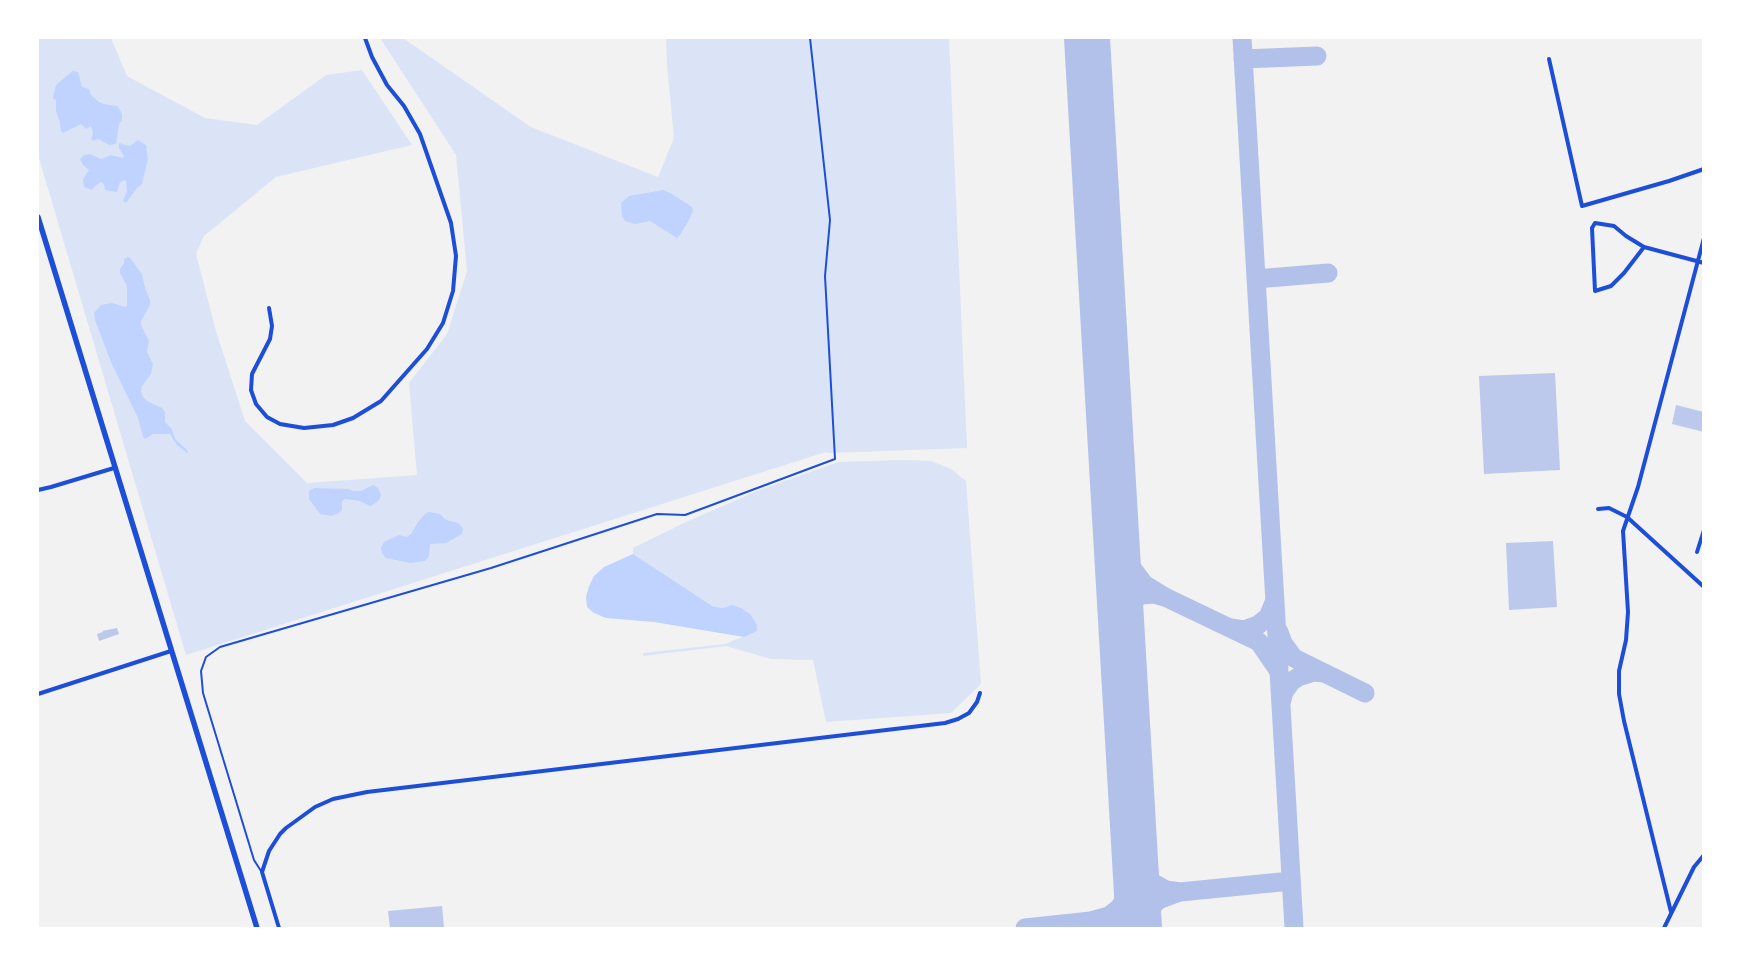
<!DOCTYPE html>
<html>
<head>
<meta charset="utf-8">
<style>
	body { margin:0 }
	#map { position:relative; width:1741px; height:966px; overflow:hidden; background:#f2f2f2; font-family:"Libre Baskerville",serif }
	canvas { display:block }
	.frame { position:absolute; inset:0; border:39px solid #fff; pointer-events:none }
</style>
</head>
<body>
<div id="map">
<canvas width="1741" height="966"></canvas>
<div class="frame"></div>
</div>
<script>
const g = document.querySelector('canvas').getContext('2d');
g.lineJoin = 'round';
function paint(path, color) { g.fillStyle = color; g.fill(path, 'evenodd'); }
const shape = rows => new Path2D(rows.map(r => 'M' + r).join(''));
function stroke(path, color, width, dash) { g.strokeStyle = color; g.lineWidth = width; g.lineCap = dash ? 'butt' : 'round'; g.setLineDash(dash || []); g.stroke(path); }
const green = shape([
	[38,38,111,38,127,76,205,118,257,125,326,75,362,70,412,145,276,177,204,236,196,254,216,331,245,421,307,483,417,475,409,383,447,334,467,271,456,155,380,38,403,38,531,127,658,177,674,138,667,65,666,38,949,38,967,448,829,453,826,452,186,655,38,155],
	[903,460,931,461,951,469,966,481,981,684,951,713,826,722,813,660,771,659,726,646,643,656,643,653,725,644,757,631,732,605,722,608,712,606,700,600,633,554,633,548,686,522,757,491,838,462]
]);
const water = shape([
	[73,71,78,72,82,87,89,89,91,95,99,102,103,104,117,106,120,110,122,114,122,120,119,124,116,144,109,145,98,139,93,141,91,139,93,134,91,126,86,129,81,124,63,133,61,131,60,123,56,111,56,100,53,99,55,88,57,84],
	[138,140,146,145,148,159,142,184,137,188,126,203,123,201,127,191,126,181,125,180,120,182,117,192,105,190,104,184,101,182,95,186,92,190,84,187,83,179,89,170,83,165,80,159,84,155,90,154,101,159,111,155,123,158,124,156,119,148,119,143,130,146],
	[663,190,672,194,692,207,693,211,689,220,680,235,677,238,650,221,635,224,625,221,622,216,621,203,629,196],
	[128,257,130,258,142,274,145,288,150,300,150,305,141,321,141,325,149,341,147,352,153,364,151,374,142,386,141,391,143,397,147,401,162,408,165,412,165,422,171,428,176,440,186,449,188,452,187,453,177,445,170,434,153,434,145,439,143,437,138,418,111,362,95,320,94,313,101,305,112,303,125,307,127,306,127,286,120,273,120,269,124,263,124,259],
	[373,485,378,488,381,495,379,500,374,504,370,506,360,501,345,499,342,501,342,510,339,513,331,516,320,514,309,499,309,491,314,488,347,489,354,491,361,491],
	[429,512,440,514,446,520,458,523,463,528,462,534,446,543,430,544,429,556,425,561,410,563,386,558,382,553,381,548,384,542,399,535,407,537,411,534,418,522,426,513],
	[633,554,712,606,722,608,732,605,741,608,750,614,757,625,757,631,744,637,654,622,606,618,594,613,587,607,586,597,589,586,594,576,604,567]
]);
const taxiway = shape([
	[1242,38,1294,928],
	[1087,40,1088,38],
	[1243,59,1317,56],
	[1256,279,1328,273],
	[1116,533,1129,564,1144,584,1165,597,1259,642,1278,670],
	[1121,620,1130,603,1141,595,1154,594,1164,597],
	[1231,628,1244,630,1258,625,1268,617,1275,600],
	[1279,632,1283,643,1294,658,1365,693],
	[1281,703,1284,692,1291,682,1298,677,1314,672,1324,673],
	[1135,860,1148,880,1166,890,1180,892,1291,881],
	[1091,921,1109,916,1120,907,1129,891,1135,867],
	[1025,928,1091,921,1106,924,1114,928],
	[1140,928,1146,913,1158,900,1179,892]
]);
const runway = shape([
	[1087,38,1139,928]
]);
const building = shape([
	[1555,373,1560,470,1484,474,1479,376],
	[1676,405,1704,412,1704,432,1672,424],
	[1553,541,1557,607,1509,610,1506,543],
	[117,628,119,634,99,641,97,634,103,632,102,631],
	[442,906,444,928,390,928,388,911]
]);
const service = shape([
	[261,871,254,860,203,693,201,671,206,657,220,647,491,568,657,514,685,515,835,459,825,276,830,220,810,38]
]);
const minor = shape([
	[1549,59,1582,206,1669,181,1704,169],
	[1644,247,1624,273,1611,286,1595,291,1592,228,1595,223,1614,226,1626,236,1644,247,1704,263],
	[269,308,272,326,270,339,252,374,251,390,256,404,267,417,280,424,304,428,333,425,353,418,381,401,427,349,443,323,453,291,456,256,451,223,420,134,404,106,387,85,372,57,365,38],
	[38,490,51,487,114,468],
	[1598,509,1609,508,1627,517,1704,587],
	[1697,552,1704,530],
	[38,694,171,651],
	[1671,912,1624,721,1619,694,1619,671,1626,640,1628,612,1623,531,1638,487,1704,238],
	[279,928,262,872,269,851,280,834,286,828,315,807,333,799,367,792,945,723,958,719,969,713,977,702,980,693],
	[1664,928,1694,867,1704,855]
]);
const primary = shape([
	[38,217,257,928]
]);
paint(green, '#dbe4f7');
paint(water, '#bfd3fe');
stroke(taxiway, '#b2c1ea', 19);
stroke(runway, '#b2c1ea', 46);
paint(building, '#bdc9ec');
stroke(service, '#1d4ed8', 2);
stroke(minor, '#1d4ed8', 4);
stroke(primary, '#1d4ed8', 5.5);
</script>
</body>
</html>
